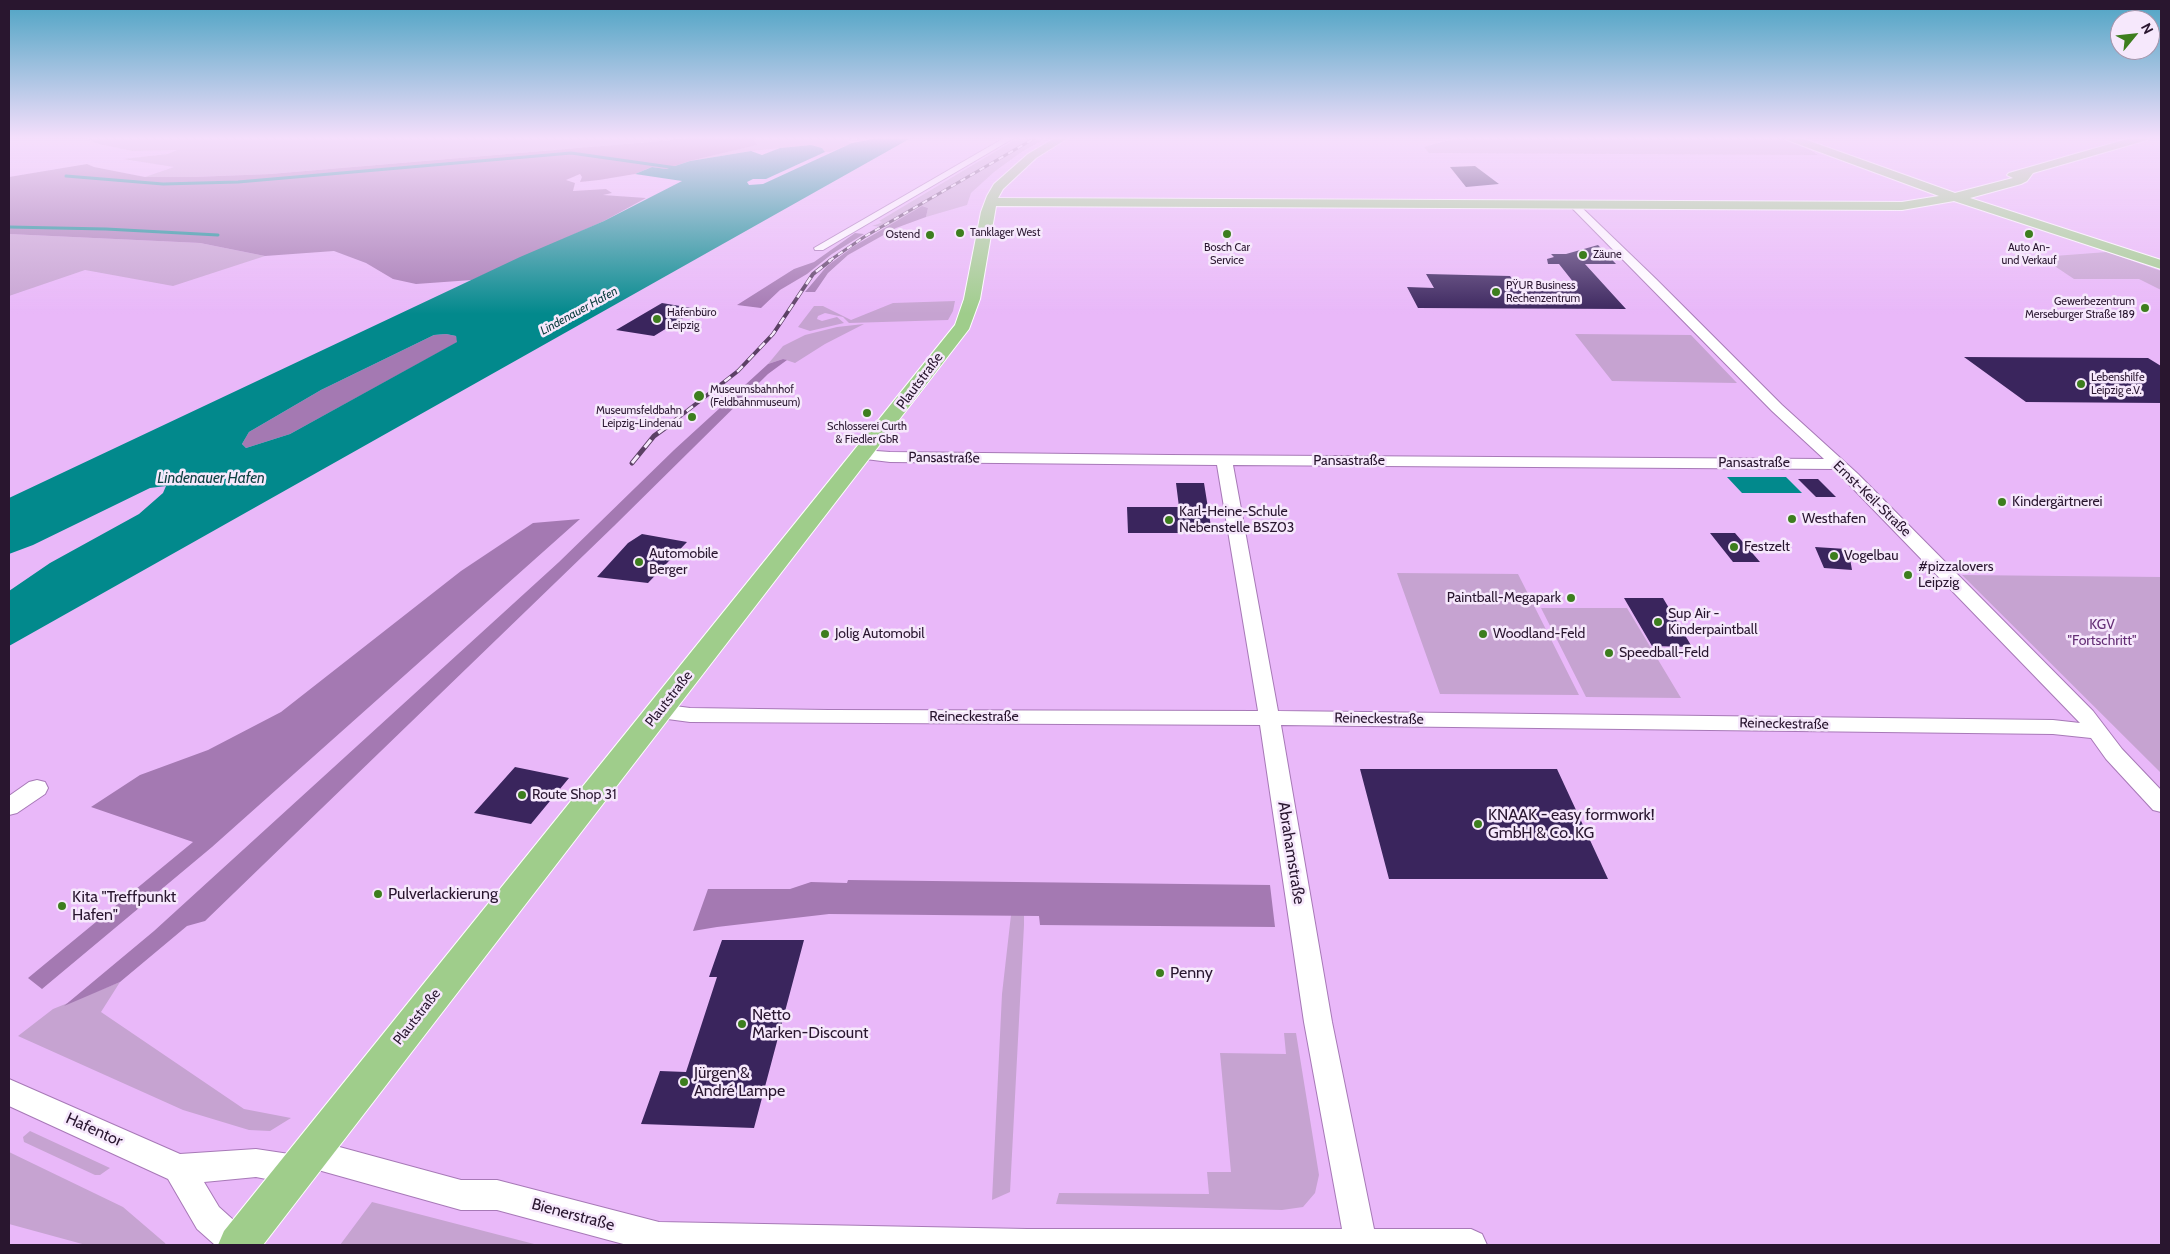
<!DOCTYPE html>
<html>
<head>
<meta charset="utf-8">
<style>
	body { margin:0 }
	#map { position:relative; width:2170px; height:1254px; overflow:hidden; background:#e9b8f9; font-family:Cabin,sans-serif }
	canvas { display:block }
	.frame { position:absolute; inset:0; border:10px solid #29162f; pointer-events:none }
	.north { position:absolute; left:2110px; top:10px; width:50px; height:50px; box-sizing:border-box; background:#f6e8fc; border:1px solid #a494aa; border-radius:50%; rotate:62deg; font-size:14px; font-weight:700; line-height:20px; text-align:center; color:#29162f }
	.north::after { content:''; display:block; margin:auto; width:18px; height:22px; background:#3d7e1e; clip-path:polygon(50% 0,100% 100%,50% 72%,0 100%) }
</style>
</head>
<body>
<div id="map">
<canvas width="2170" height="1254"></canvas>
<div class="frame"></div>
<div class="north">N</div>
</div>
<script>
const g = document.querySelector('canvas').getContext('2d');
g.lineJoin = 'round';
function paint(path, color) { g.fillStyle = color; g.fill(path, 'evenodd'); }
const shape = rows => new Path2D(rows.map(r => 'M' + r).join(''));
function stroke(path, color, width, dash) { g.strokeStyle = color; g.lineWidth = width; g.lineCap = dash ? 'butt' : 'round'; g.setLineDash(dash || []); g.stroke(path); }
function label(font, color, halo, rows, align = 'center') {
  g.font = font + ' Cabin,sans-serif'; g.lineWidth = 5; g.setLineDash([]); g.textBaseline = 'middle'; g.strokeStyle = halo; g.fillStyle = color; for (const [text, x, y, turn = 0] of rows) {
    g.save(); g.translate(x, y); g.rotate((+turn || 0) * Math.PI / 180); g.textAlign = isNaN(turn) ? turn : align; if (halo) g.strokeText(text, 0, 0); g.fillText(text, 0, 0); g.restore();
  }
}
const green = shape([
	[86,138,696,138,270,174,193,177,145,177,174,167,123,159,168,154,177,150,132,151,95,143],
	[753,138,879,138,875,140,852,139,847,141,852,143,830,152,825,152,822,148,811,145,751,151,690,161,756,145],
	[1018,138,1046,138,1020,153,994,172,971,193,967,205,926,217,928,208,922,206,886,227,872,226,878,224,882,222,879,221],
	[1448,138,1781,138,1807,148,1818,155,1429,153,1424,147,1453,139],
	[9,234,200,243,265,256,173,286,85,270,9,296],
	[2107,252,2161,271,2161,290,2139,279,2074,279,2041,257],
	[955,301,953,311,948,320,849,323,843,317,825,313,818,316,817,319,822,321,837,317,844,323,810,331,798,327,814,306,823,306,851,320,893,303],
	[864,324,825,344,795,363,783,359,768,364,783,346,805,335,837,327],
	[1575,334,1691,335,1737,383,1612,381],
	[1397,573,1518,574,1579,695,1440,694],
	[1962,575,2161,577,2161,773],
	[1541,608,1627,608,1681,698,1586,697],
	[1011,915,1024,915,1024,925,1010,1192,992,1200,1002,994],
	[120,982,101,1012,244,1109,291,1118,270,1131,249,1130,183,1110,18,1036,53,1009],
	[1284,1033,1296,1033,1319,1175,1315,1193,1303,1207,1282,1210,1056,1204,1059,1193,1209,1194,1207,1172,1231,1172,1220,1053,1286,1054],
	[30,1131,110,1168,100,1175,95,1175,24,1142,23,1137],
	[9,1152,123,1207,165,1243,166,1245,86,1245,9,1224],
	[372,1202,538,1245,340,1245]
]);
const forest = shape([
	[696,138,753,138,757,145,690,161,666,169,652,167,635,174,599,180,580,182,582,177,580,174,566,180,575,183,573,191,606,189,612,193,603,195,646,198,604,221,472,280,416,284,393,279,366,263,334,251,265,256,200,243,9,234,9,177,87,164,94,167,145,177,193,177,270,174],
	[922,206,928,208,926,217,896,228,848,255,828,273,815,292,805,292,827,266,854,246],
	[855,233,864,234,832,254,807,274,780,290,761,308,737,305,794,269,814,262],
	[446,334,456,336,458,342,290,434,246,448,242,444,249,432,321,390,434,335],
	[783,359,787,360,768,374,614,526,205,921,187,926,120,982,64,1006,154,931,559,562,674,450,768,364],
	[580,519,212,847,42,989,28,978,193,842,91,807,140,775,208,750,281,712,461,571,533,523],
	[848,880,1270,885,1275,927,1040,925,1039,916,829,914,717,927,693,931,708,889,790,889,811,882,847,883]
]);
const water = shape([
	[879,138,911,138,9,646,9,591,50,563,139,514,163,493,166,486,150,488,33,545,9,554,9,498,520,257,604,221,682,181,635,174,652,167,666,169,690,161,751,151,762,155,780,148,811,145,822,148,825,152,766,179,753,179,747,182,749,185,763,184,852,143],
	[446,334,456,336,457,342,290,434,246,448,242,444,249,432,321,390,434,335],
	[1727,477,1786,477,1802,493,1742,493]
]);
const stream = shape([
	[66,176,163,184,238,182,571,153,677,168],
	[9,227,106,229,218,235]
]);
const building = shape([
	[1475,166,1499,184,1466,187,1450,167],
	[1598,245,1616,264,1585,264,1626,309,1418,308,1407,287,1434,288,1426,274,1510,276,1519,288,1578,288,1559,264,1548,264,1547,259,1554,257,1551,254,1566,254],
	[662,303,698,309,654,336,616,330],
	[1964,357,2148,358,2161,366,2161,403,2026,402],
	[1798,479,1818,479,1836,497,1816,497],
	[1176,483,1204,483,1212,533,1128,533,1127,507,1179,507],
	[1710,533,1735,533,1760,562,1733,562],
	[642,534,687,542,648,583,597,577,628,543],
	[1815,547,1846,549,1849,553,1852,570,1824,568],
	[1624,598,1663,598,1692,647,1652,646],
	[515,767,569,778,531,824,474,813],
	[1360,769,1557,769,1608,879,1389,879],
	[722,940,804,940,754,1128,641,1124,660,1071,686,1072,717,977,709,977]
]);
const minor = shape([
	[1004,138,1014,138,823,250,815,250,814,248,1004,138],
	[1573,201,1576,202,1656,279,1782,405,1858,474,2093,711,2122,749,2161,790,2161,812,2153,810,2106,759,2091,738,2053,734,1281,725,1332,1022,1374,1229,1471,1229,1482,1234,1487,1245,627,1245,497,1210,461,1210,311,1168,312,1170,308,1180,297,1185,256,1177,204,1182,219,1207,249,1234,254,1245,215,1245,197,1229,168,1179,9,1106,9,1079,180,1154,256,1149,296,1155,295,1153,299,1143,310,1139,461,1180,497,1180,659,1222,1027,1229,1342,1229,1304,1022,1260,725,690,722,660,718,653,716,650,711,653,706,660,704,690,708,828,710,1258,711,1217,465,890,462,857,458,854,455,857,452,862,450,890,452,1169,455,1824,459,1772,411,1570,206,1568,204,1573,201],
	[1233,465,1834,469,2080,723,2053,720,1278,711,1233,465],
	[37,780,45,782,48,788,45,794,17,813,9,815,9,796,29,782,37,780]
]);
const major = shape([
	[1055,138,1068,138,1036,158,1003,189,998,198,1902,202,1939,196,1787,140,1786,138,1801,138,1955,193,2013,178,2007,175,2009,173,2131,138,2148,138,2147,140,2033,173,2027,181,2021,184,1970,198,2161,260,2161,269,1954,201,1902,210,996,206,980,299,969,329,263,1245,218,1245,224,1231,955,325,964,299,981,212,987,196,994,184,1028,154,1055,138]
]);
const railFar2 = shape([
	[829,261,864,237,1035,138]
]);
const railFar1 = shape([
	[674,421,738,371,773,334,813,274,831,260]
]);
const rail = shape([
	[632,463,654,436,676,420]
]);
const markers = [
	[960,233,5,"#3d7e1e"],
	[1227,234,5,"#3d7e1e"],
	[2029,234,5,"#3d7e1e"],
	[930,235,5,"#3d7e1e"],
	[1583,255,5,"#3d7e1e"],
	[1496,292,5,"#3d7e1e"],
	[2145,308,5,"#3d7e1e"],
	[657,319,5,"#3d7e1e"],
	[2081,384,5,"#3d7e1e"],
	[699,396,6,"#3d7e1e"],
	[867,413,5,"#3d7e1e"],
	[692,417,5,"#3d7e1e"],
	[2002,502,5,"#3d7e1e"],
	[1792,519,5,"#3d7e1e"],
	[1169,520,5,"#3d7e1e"],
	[1734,547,5,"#3d7e1e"],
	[1834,556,5,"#3d7e1e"],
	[639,562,5,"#3d7e1e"],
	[1908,575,5,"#3d7e1e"],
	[1571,598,5,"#3d7e1e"],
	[1658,622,5,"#3d7e1e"],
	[825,634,5,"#3d7e1e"],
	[1483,634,5,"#3d7e1e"],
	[1609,653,5,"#3d7e1e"],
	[522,795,5,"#3d7e1e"],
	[1478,824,5,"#3d7e1e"],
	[378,894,5,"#3d7e1e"],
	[62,906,5,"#3d7e1e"],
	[1160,973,5,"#3d7e1e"],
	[742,1024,5,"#3d7e1e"],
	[684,1082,5,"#3d7e1e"]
];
const farPoinames = [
	["Tanklager West",970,233],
	["Ostend",920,235,"right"],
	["Bosch Car",1227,248,"center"],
	["Service",1227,261,"center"],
	["Auto An-",2029,248,"center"],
	["und Verkauf",2029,261,"center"],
	["Zäune",1593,255],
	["PŸUR Business",1506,286],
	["Rechenzentrum",1506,299],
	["Gewerbezentrum",2135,302,"right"],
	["Merseburger Straße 189",2135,315,"right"],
	["Hafenbüro",667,313],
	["Leipzig",667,326],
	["Lebenshilfe",2091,378],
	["Leipzig e.V.",2091,391],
	["Museumsbahnhof",710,390],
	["(Feldbahnmuseum)",710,403],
	["Museumsfeldbahn",682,411,"right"],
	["Leipzig-Lindenau",682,424,"right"],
	["Schlosserei Curth",867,427,"center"],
	["& Fiedler GbR",867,440,"center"]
];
const farWaternames = [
	["Lindenauer Hafen",579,311,-29]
];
const streetNames = [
	["Plautstraße",920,381,-53],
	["Pansastraße",944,458,1],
	["Pansastraße",1349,461],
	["Pansastraße",1754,463],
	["Ernst-Keil-Straße",1872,499,44],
	["Plautstraße",669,699,-52],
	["Reineckestraße",974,717],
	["Reineckestraße",1379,719,1],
	["Reineckestraße",1784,724,1],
	["Plautstraße",417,1017,-52]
];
const poiNames = [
	["Kindergärtnerei",2012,502],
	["Karl-Heine-Schule",1179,512],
	["Nebenstelle BSZ03",1179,528],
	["Westhafen",1802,519],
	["Festzelt",1744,547],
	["Automobile",649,554],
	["Berger",649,570],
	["Vogelbau",1844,556],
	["#pizzalovers",1918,567],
	["Leipzig",1918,583],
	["Paintball-Megapark",1561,598,"right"],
	["Sup Air -",1668,614],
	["Kinderpaintball",1668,630],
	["Jolig Automobil",835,634],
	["Woodland-Feld",1493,634],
	["Speedball-Feld",1619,653],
	["Route Shop 31",532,795]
];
const parkNames = [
	["KGV",2102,625],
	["\"Fortschritt\"",2102,641]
];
const waterNames = [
	["Lindenauer Hafen",211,479]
];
const nearPoinames = [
	["KNAAK - easy formwork!",1488,815],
	["GmbH & Co. KG",1488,833],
	["Pulverlackierung",388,894],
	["Kita \"Treffpunkt",72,897],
	["Hafen\"",72,915],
	["Penny",1170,973],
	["Netto",752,1015],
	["Marken-Discount",752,1033],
	["Jürgen &",694,1073],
	["André Lampe",694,1091]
];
const nearStreetnames = [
	["Abrahamstraße",1291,853,81],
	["Hafentor",94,1130,24],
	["Bienerstraße",573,1215,15]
];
paint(green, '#c6a3d1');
paint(forest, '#a479b2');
paint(water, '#02898c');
stroke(stream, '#02898c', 3);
paint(building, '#3a255d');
stroke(minor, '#a779b7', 2);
stroke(major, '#fff', 2);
paint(minor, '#fff');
paint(major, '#9fcd8b');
stroke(railFar2, '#5b4064', 3);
stroke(railFar1, '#5b4064', 4);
stroke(rail, '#5b4064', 5);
stroke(railFar2, '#f6e8fc', 2, [5.5]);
stroke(railFar1, '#f6e8fc', 2.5, [8]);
stroke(rail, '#f6e8fc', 3, [10]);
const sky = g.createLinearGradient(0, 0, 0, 314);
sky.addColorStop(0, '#4ca3c3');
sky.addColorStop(0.44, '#f5dffc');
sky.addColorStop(1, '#f5dffc00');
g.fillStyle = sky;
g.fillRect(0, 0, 2170, 314);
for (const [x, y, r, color] of markers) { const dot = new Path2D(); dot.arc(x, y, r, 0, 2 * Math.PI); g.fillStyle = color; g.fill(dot); stroke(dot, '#f6e8fc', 2); }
label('11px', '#29162f', '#f6e8fc', farPoinames, 'left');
label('italic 12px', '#0e4041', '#f6e8fc', farWaternames);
label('14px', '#29162f', '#f6e8fc', streetNames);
label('14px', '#29162f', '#f6e8fc', poiNames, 'left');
label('14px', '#642e75', '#f6e8fc', parkNames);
label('italic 15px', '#0e4041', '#f6e8fc', waterNames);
label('16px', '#29162f', '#f6e8fc', nearPoinames, 'left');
label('16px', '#29162f', '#f6e8fc', nearStreetnames);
</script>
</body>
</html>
